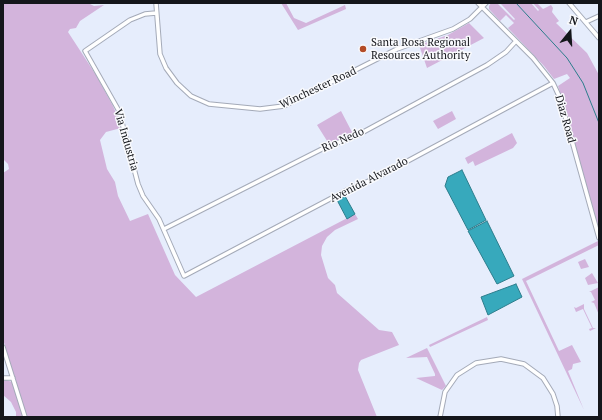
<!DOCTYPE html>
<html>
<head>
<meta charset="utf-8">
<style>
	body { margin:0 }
	#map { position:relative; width:602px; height:420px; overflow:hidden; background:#e6edfc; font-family:"PT Serif",serif }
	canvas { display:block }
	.frame { position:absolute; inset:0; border:4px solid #14161b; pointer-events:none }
	.north { position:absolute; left:550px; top:12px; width:40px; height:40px; -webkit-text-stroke:3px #f9fafd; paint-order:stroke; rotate:18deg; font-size:11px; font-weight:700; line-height:16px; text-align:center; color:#14161b }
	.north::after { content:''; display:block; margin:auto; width:14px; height:18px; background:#14161b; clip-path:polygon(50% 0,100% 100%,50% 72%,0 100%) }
</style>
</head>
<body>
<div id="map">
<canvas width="602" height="420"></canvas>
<div class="frame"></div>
<div class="north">N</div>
</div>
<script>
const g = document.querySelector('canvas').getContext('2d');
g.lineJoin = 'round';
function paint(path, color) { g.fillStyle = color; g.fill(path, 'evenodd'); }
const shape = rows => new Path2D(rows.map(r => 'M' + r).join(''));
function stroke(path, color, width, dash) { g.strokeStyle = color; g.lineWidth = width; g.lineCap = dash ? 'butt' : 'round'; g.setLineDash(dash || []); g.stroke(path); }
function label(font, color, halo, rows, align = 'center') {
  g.font = font + ' "PT Serif",serif'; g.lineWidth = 3; g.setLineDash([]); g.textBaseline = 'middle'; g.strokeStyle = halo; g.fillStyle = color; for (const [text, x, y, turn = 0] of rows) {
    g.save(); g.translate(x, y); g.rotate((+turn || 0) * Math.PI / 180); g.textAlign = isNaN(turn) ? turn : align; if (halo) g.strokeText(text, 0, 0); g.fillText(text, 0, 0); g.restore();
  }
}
const green = shape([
	[3,3,88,3,94,6,104,5,80,21,76,28,70,29,68,32,96,75,113,106,119,120,121,128,106,132,100,140,107,169,115,182,118,196,130,221,148,214,175,275,196,297,355,214,358,219,335,230,327,237,322,246,321,255,328,278,335,285,337,293,379,330,392,332,399,345,361,360,359,363,358,370,377,417,26,417,3,339,3,173,9,169,8,164,3,159],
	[281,3,286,3,294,18,306,23,345,5,346,9,298,30],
	[491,3,497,3,514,20,515,19,500,3,531,3,538,11,539,10,533,3,537,3,543,9,551,5,553,8,552,12,559,21,556,23,587,53,599,75,599,230,567,125,564,104,558,86,570,78,567,74,554,79,544,66,508,28,514,23,506,15,500,21,489,9,489,6],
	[469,23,484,38,427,68,419,45,448,35],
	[341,111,353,134,329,144,317,125],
	[452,111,456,119,438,129,433,121],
	[512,133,517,143,513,148,475,166,473,161,468,164,465,158],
	[598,241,599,245,526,281,559,351,572,345,581,362,573,364,572,369,568,371,584,410,522,279],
	[585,259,589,267,581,269,578,262],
	[592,273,598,283,588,285,585,278],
	[599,287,599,315,594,303,591,302,595,300,591,292,589,292],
	[584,304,584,309,593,328,596,328,590,331,589,329,592,328,583,309,576,312,574,307,576,308],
	[487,317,488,320,430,347,429,345],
	[427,348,446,386,442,390,416,378,435,376,435,374,427,357,406,358],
	[3,379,12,382,23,417,16,417,16,412,11,402,3,395]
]);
const water = shape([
	[462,170,486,220,468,230,445,186,448,177,462,170],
	[345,196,355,214,347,219,337,200,345,196],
	[487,221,514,276,497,284,468,231,487,221],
	[516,284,522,297,488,315,481,297,516,284]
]);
const stream = shape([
	[516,3,567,58,583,83,599,123]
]);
const secondary = shape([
	[156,3,160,54,166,68,177,83,191,96,209,104,260,109,284,106,397,49,453,29,470,19,486,3],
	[478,3,533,58,553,83,560,98,599,238],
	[569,3,599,38],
	[156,13,145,14,130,20,85,51,119,111,138,184,143,196,159,219,184,276,347,190,376,178,553,83],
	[586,22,599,16],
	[164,229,326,147,356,136,487,65,506,52,516,41],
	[3,347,25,417],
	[3,378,13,378],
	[440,417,445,392,457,375,476,363,501,359,524,364,543,378,553,394,557,406,558,417]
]);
const markers = [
	[363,49,4,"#b34b27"]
];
const poiNames = [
	["Santa Rosa Regional",371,43],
	["Resources Authority",371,56]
];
const streetNames = [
	["Winchester Road",318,88,-25],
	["Diaz Road",565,119,74],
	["Via Industria",126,140,74],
	["Rio Nedo",343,140,-24],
	["Avenida Alvarado",369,180,-27]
];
paint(green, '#d3b4dc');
paint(water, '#37a9bc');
stroke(water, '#2c7d8c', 1);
stroke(stream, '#2c7d8c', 1);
stroke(secondary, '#a4aab8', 5.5);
stroke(secondary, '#fff', 3.5);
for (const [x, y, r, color] of markers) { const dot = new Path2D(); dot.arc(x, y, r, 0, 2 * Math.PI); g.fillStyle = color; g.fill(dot); stroke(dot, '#f9fafd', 1.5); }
label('11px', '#14161b', '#f9fafd', poiNames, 'left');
label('11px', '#14161b', '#f9fafd', streetNames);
</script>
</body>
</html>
